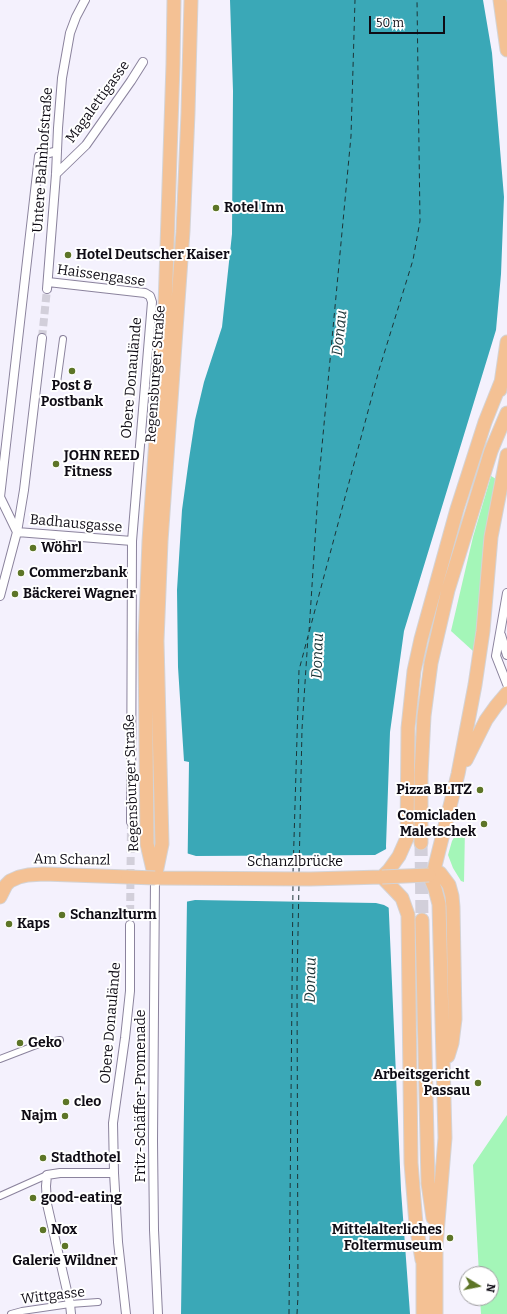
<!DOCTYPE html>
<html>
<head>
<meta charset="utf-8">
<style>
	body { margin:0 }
	#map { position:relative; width:507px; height:1314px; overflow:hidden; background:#f4f1fd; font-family:Bitter,serif }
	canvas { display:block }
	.north { position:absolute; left:459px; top:1266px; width:40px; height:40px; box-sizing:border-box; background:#fff; border:1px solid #9f9ea1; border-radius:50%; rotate:100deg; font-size:11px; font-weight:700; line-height:16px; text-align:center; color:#0f0c15 }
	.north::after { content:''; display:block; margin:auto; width:14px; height:18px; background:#5d7527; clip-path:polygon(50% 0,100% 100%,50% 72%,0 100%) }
	.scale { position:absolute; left:369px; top:16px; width:76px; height:18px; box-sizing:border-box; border:2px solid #0f0c15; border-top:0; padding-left:5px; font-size:12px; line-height:14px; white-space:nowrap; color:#0f0c15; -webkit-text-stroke:3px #fff; paint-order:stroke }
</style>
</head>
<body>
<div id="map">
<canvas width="507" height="1314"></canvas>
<div class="north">N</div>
<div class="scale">50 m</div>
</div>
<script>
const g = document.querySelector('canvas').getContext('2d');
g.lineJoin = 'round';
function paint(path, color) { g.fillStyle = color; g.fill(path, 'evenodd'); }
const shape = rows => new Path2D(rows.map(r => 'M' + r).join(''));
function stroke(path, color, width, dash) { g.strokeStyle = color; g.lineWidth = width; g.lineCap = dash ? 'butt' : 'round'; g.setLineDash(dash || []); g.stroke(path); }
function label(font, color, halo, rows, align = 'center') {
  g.font = font + ' Bitter,serif'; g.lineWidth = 4; g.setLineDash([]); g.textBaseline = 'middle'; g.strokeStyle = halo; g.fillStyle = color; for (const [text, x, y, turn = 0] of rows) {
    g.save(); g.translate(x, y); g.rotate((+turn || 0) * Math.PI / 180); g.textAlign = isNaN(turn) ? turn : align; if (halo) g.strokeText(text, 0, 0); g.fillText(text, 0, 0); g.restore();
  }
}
const green = shape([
	[491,476,496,479,484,549,476,632,473,651,451,631,473,537],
	[460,827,465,828,464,882,461,881,453,868,448,855,452,841],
	[507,1115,507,1314,481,1314,480,1298,491,1298,491,1274,479,1274,473,1165]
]);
const water = shape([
	[230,0,483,0,492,53,504,197,501,274,496,330,404,631,390,732,386,846,401,1190,410,1314,181,1314,189,762,184,761,178,667,177,590,182,510,189,459,195,420,204,382,222,327,232,234,233,91]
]);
const pier = shape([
	[388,848,391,909,384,905,376,903,195,900,185,902,186,853,196,856,375,855]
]);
const ferry = shape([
	[309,632,319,478,351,136,355,0],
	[293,873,299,670,379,370,413,260,420,221,417,0],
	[299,873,302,729,308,637],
	[289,1314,293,884],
	[297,1314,298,1296,297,982,299,884]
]);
const minorTunnel = shape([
	[42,338,47,289],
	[130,925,131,822]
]);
const primaryTunnel = shape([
	[421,843,422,920]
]);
const pedestrian = shape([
	[57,383,63,339],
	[0,1059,39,1044,60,1040],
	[0,1196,47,1175],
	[11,1314,22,1311,70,1304,98,1302]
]);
const minor = shape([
	[56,174,86,145,131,81,143,62],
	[48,282,145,293,150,296,152,302,132,541,131,822],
	[47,289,56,174,58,128,62,78,70,33,76,17,85,0],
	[17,532,0,497,39,156,57,151],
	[17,532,132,541],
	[507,593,496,656,507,684],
	[0,596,17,532,24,490,42,338],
	[501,635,507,655],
	[155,878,153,1141,154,1230,158,1314],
	[71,1314,70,1304,47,1204,46,1186,47,1175,60,1173,114,1173],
	[126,1314,118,1242,114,1173,113,1123,125,1038,130,991,130,925]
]);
const primary = shape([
	[500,0,507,50],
	[500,390,507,342],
	[466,760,486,720,496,706,507,693],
	[421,843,421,775,424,716,431,663,448,590,491,451,507,413],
	[434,870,429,875,435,889,439,904,445,1138,436,1246,436,1314],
	[434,870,458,774,475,685,483,631,491,537,507,455],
	[434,870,440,873,449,885,452,896,453,907,455,1019,452,1043,448,1056],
	[154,874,147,844,145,641,149,541,165,307,173,64,174,0],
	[382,877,389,870,399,856,407,838,408,728,414,671,421,639,457,509,485,422,501,382],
	[382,877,402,898,408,915,411,1163,416,1224,422,1260],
	[155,878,162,844,157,641,161,541,183,231,188,113,191,0],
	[155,878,310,879,382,877],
	[0,897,6,885,10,881,19,877,28,875,44,874,128,877],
	[422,920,428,1183,433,1218],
	[423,1314,423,1251]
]);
const primaryBridge = shape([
	[128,877,155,878],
	[382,877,429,875]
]);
const markers = [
	[216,208,4,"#5d7527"],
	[68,255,4,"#5d7527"],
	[72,371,4,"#5d7527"],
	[56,464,4,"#5d7527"],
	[33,548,4,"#5d7527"],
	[21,573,4,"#5d7527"],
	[15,594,4,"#5d7527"],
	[480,790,4,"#5d7527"],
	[484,824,4,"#5d7527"],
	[62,915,4,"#5d7527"],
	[9,924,4,"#5d7527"],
	[20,1043,4,"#5d7527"],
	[478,1083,4,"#5d7527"],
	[66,1102,4,"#5d7527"],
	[65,1116,4,"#5d7527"],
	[43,1158,4,"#5d7527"],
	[33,1198,4,"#5d7527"],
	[43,1230,4,"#5d7527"],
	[450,1238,4,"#5d7527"],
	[65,1246,4,"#5d7527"]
];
const streetNames = [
	["Magalettigasse",98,102,-54],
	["Untere Bahnhofstraße",43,160,-86],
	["Haissengasse",101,276,8],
	["Regensburger Straße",156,374,-86],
	["Obere Donaulände",132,378,-85],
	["Badhausgasse",76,524,5],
	["Regensburger Straße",132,783,-92],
	["Am Schanzl",72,860,1],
	["Schanzlbrücke",295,862],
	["Obere Donaulände",111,1023,-85],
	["Fritz-Schäffer-Promenade",141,1096,-90],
	["Wittgasse",53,1296,-7]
];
const poiNames = [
	["Rotel Inn",224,208],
	["Hotel Deutscher Kaiser",76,255],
	["Post &",72,386,"center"],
	["Postbank",72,402,"center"],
	["JOHN REED",64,456],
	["Fitness",64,472],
	["Wöhrl",41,548],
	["Commerzbank",29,573],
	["Bäckerei Wagner",23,594],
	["Pizza BLITZ",472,790,"right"],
	["Comicladen",476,816,"right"],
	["Maletschek",476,832,"right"],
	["Schanzlturm",70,915],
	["Kaps",17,924],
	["Geko",28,1043],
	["Arbeitsgericht",470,1075,"right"],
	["Passau",470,1091,"right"],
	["cleo",74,1102],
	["Najm",57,1116,"right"],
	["Stadthotel",51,1158],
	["good-eating",41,1198],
	["Nox",51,1230],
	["Mittelalterliches",442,1230,"right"],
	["Foltermuseum",442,1246,"right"],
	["Galerie Wildner",65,1261,"center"]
];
const waterNames = [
	["Donau",340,333,-84],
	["Donau",318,656,-88],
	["Donau",311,980,-89]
];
paint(green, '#a4f6b8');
paint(water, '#3aa8b7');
paint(pier, '#f4f1fd');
stroke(ferry, '#1d3538', 1, [5, 4]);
stroke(minorTunnel, '#d2cfda', 8, [8, 4]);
stroke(primaryTunnel, '#d2cfda', 13, [13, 6]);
stroke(pedestrian, '#8b839d', 8);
stroke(minor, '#8b839d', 10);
stroke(primary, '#d4d3d5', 15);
stroke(pedestrian, '#fff', 6);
stroke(minor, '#fff', 8);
stroke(primary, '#f4c194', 13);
stroke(primaryBridge, '#d4d3d5', 15, []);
stroke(primaryBridge, '#f4c194', 13);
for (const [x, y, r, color] of markers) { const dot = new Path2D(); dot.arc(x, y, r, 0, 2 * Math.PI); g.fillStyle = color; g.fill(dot); stroke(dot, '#fff', 1.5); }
label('14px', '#0f0c15', '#fff', streetNames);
label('bold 14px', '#0f0c15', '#fff', poiNames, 'left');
label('italic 15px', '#1d3538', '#fff', waterNames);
</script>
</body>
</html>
